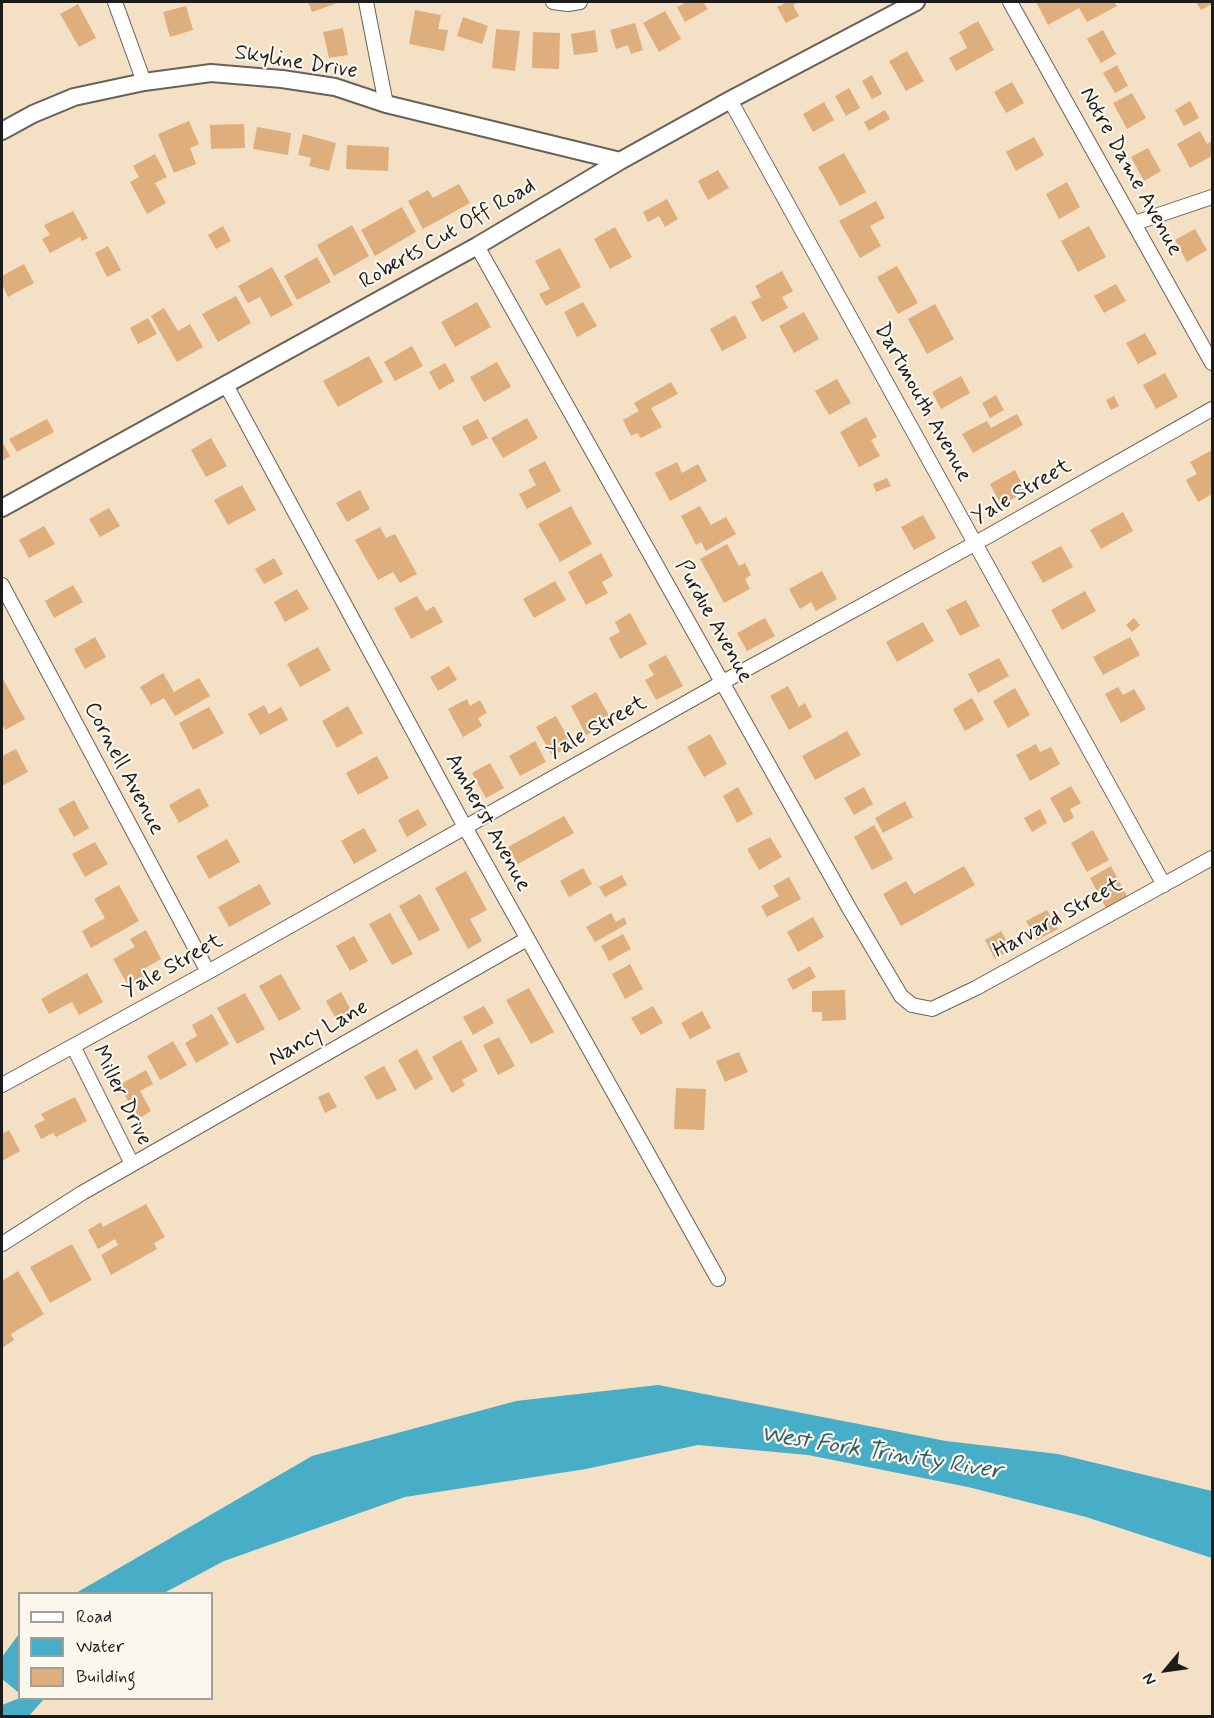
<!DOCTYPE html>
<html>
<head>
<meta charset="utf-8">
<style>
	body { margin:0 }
	#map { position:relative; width:1214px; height:1718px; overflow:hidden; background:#f4e0c5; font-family:Mynerve,sans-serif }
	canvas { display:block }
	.frame { position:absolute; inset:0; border:3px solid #1c1c1c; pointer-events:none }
	.legend { position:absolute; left:18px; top:1592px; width:195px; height:108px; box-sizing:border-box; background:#fbf7ec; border:2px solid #a29f99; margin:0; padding:8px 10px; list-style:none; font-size:18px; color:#1c1c1c }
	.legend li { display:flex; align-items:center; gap:12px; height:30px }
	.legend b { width:30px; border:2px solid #a29f99 }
	.north { position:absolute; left:1136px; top:1640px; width:60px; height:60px; -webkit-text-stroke:4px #fbf7ec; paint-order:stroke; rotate:241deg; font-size:16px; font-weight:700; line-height:24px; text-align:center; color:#1c1c1c }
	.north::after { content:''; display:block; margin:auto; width:21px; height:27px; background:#1c1c1c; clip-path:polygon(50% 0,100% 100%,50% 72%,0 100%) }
</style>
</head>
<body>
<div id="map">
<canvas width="1214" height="1718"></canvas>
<div class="frame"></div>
<ul class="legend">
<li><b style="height:8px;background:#fff"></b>Road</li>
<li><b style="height:16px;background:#48aec7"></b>Water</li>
<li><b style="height:16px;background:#dfae7d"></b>Building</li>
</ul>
<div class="north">N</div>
</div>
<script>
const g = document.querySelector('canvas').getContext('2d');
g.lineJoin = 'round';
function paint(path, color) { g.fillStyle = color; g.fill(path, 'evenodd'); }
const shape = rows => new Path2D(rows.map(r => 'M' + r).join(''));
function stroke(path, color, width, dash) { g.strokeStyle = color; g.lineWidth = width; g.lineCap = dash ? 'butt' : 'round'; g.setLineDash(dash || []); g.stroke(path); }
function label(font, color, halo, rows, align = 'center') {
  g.font = font + ' Mynerve,sans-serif'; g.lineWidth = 4.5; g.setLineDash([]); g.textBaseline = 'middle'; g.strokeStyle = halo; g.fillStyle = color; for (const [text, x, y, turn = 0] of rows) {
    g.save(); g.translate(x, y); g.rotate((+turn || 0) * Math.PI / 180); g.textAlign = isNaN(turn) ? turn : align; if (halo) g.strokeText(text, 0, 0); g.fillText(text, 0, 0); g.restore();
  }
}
const water = shape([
	[658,1385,946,1441,1058,1454,1212,1491,1212,1558,1086,1517,968,1487,808,1455,698,1445,586,1469,405,1497,224,1561,164,1593,76,1593,312,1456,516,1401],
	[19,1634,19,1693,2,1679,2,1657],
	[20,1698,44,1699,29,1716,2,1716,2,1705]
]);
const building = shape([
	[308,2,340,2,312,12],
	[687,2,703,2,708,9,685,22,677,7],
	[787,2,800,2,793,5,799,16,786,23,777,7],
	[1036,2,1114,2,1117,6,1087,22,1079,8,1048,25],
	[1196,2,1212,2,1212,4,1201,10],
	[78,4,96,38,79,47,60,14],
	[186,6,193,30,170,37,163,12],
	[415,10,441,15,438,29,448,30,444,51,409,44],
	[665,11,681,39,659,52,643,23],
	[463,17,488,26,482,44,457,36],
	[978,21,994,50,956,71,949,58,967,48,959,32],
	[635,23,643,50,631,54,628,45,616,49,610,30],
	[343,28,348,55,329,58,323,32],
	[496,29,520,31,515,71,492,68],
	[595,30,598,52,574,55,571,34],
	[1103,30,1116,54,1101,63,1087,39],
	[533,32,560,33,559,69,532,68],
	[907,51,924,81,906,91,889,61],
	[1117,65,1128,86,1115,93,1103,73],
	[872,75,882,94,872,99,862,81],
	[1012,82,1024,103,1006,113,994,92],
	[849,88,860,108,846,116,835,96],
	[1132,93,1146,118,1127,129,1113,103],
	[1190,101,1199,118,1184,126,1175,110],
	[824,102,834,120,813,132,803,114],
	[885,110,890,119,869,131,864,122],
	[189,121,199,144,190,148,196,164,174,173,158,134],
	[244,124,245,148,211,149,210,125],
	[257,127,291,133,288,155,253,149],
	[1200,131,1207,144,1212,141,1212,156,1190,168,1177,144],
	[303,134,336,143,329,171,309,166,311,158,298,155],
	[1034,137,1044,155,1016,171,1006,152],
	[347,145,389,147,388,171,346,169],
	[1148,148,1161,171,1144,181,1131,157],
	[844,153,866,192,840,206,818,167],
	[155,154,167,177,155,183,166,203,147,214,130,182,139,177,133,166],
	[718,170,729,188,708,200,698,181],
	[1067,182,1080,207,1059,219,1046,194],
	[459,184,470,203,423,229,408,201,428,190,433,198],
	[667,199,678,219,665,227,659,216,648,222,643,212],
	[876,201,885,218,870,226,881,246,860,258,839,221],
	[402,207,416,232,375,256,361,230],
	[73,211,88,238,82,241,80,237,50,253,42,239,50,235,44,225],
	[352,225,369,256,334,276,317,245],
	[223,226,231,241,216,249,208,235],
	[1089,226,1106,257,1078,272,1061,241],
	[615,227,632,257,610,269,594,239],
	[1195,229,1207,250,1187,262,1175,240],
	[108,246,121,270,107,277,95,253],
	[560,248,581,287,546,306,539,294,550,289,535,261],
	[317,257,331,282,297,300,284,276],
	[24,264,34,283,8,297,2,284,2,276],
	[897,266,918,303,898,314,877,277],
	[272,267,293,305,271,317,260,297,248,303,238,286],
	[782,271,793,291,782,297,788,308,762,322,751,302,761,297,755,286],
	[1116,284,1126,301,1104,313,1094,296],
	[236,296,251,323,218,342,202,314],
	[477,302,491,327,455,347,441,322],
	[583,302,597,326,577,337,564,312],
	[935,304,954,339,927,354,908,319],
	[164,308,178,331,190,324,203,347,177,362,151,316],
	[804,312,819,339,794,353,779,326],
	[735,315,747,338,722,351,710,329],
	[148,318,157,334,138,344,130,328],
	[1145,333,1157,354,1138,364,1126,343],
	[412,346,423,366,395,381,384,362],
	[369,356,383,382,338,407,323,381],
	[497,362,511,387,484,402,470,377],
	[445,363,455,381,439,390,429,372],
	[1165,373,1178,397,1156,409,1143,385],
	[961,376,970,393,941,409,932,392],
	[837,379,851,403,829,415,815,391],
	[671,382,678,394,651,408,662,427,641,438,637,433,631,436,623,420,639,411,634,403],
	[996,395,1004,410,990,418,982,403],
	[1114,396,1119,406,1111,410,1106,400],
	[1017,414,1023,425,973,453,962,434,987,421,991,428],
	[866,417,877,437,871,440,880,456,859,467,840,432],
	[527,418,538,438,503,458,491,438],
	[47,419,54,432,17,452,9,439],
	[478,419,488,438,472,446,462,427],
	[211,438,227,466,206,477,191,450],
	[3,443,10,456,2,461,2,444],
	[1212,450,1212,494,1198,502,1186,480,1197,474,1190,462],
	[545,461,561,491,527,509,519,494,536,485,528,470],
	[677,462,682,473,698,464,707,481,670,501,655,473],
	[1015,470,1026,492,1001,505,990,484],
	[887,478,891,486,876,492,873,484],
	[242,485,256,510,228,525,214,500],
	[360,490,370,509,347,522,336,503],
	[571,506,592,544,560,562,538,524],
	[700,506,711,525,726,517,736,534,706,551,701,542,696,545,681,516],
	[109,508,120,526,100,537,89,519],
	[1123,512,1133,531,1101,549,1090,530],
	[923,515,936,538,914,550,901,527],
	[44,526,55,544,29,558,19,540],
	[380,527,386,538,395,534,417,574,400,583,393,572,378,580,355,540],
	[727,544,739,566,745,563,751,575,745,579,750,589,724,603,700,559],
	[1061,546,1073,567,1043,583,1031,562],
	[601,553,613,576,602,582,608,593,586,605,568,572],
	[274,558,283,574,264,584,255,569],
	[822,571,837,599,816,611,811,602,800,609,789,589],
	[555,581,566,600,534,618,523,599],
	[73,585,83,602,54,618,45,601],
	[297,589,309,609,285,622,274,602],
	[1085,591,1096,611,1062,630,1051,610],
	[417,596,426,611,434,606,443,622,411,639,394,608],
	[966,600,980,626,960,636,946,610],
	[630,613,647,644,620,659,609,638,620,632,615,622],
	[765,618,775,636,747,651,737,633],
	[1134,618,1140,625,1132,632,1126,625],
	[923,622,934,641,897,662,886,642],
	[95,637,106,657,85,669,74,649],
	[1130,637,1140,655,1103,675,1093,657],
	[318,647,331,670,300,687,287,664],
	[666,655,683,686,656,700,645,680,654,675,648,665],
	[999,658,1009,676,978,693,968,674],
	[449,666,457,680,438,691,430,677],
	[163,673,174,692,199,678,210,696,175,716,164,698,151,705,140,687],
	[3,679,25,719,5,730,2,723,2,680],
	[788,686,799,707,805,703,812,717,789,730,770,696],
	[1118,687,1123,695,1134,689,1146,709,1121,723,1105,694],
	[1015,688,1030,715,1008,728,993,701],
	[596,692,612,721,586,735,571,706],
	[972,698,984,720,965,731,953,709],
	[467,699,470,706,480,700,487,713,478,718,482,726,463,737,448,709],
	[264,705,269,714,281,707,288,720,260,735,248,714],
	[348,706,363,733,337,748,322,721],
	[209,707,224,733,193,750,179,723],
	[556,716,572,745,552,756,536,727],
	[847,731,861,755,815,780,802,756],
	[710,734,727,764,704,777,687,747],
	[535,741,546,762,520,776,509,756],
	[1036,744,1040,752,1051,747,1060,764,1030,781,1016,755],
	[16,749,28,772,2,786,2,756],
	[377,756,389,778,358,795,346,773],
	[490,763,504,788,486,798,472,773],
	[1071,786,1081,803,1070,809,1074,818,1064,823,1050,798],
	[738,787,753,814,737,823,723,796],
	[864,787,873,804,854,815,844,798],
	[199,788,209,806,179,823,169,805],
	[74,800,89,828,74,837,58,809],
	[905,801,913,817,883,833,875,818],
	[418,809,427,825,407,837,398,820],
	[1040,809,1047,823,1032,832,1024,818],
	[564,816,574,833,518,864,508,847],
	[874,825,893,859,872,870,854,837],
	[364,828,377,851,354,864,341,841],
	[1093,830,1109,860,1087,872,1071,843],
	[770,837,782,857,759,870,747,849],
	[227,839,240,862,209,879,196,856],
	[95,842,108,864,85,877,72,854],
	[964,866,975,885,901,926,883,894,906,881,914,894],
	[1111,866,1127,896,1106,908,1090,878],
	[583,868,592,884,569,897,560,881],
	[466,871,487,910,470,919,482,941,468,949,435,888],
	[622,875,627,885,605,897,599,887],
	[789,877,801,899,767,917,761,906,779,896,773,886],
	[260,884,271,904,229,927,218,907],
	[119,885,139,921,91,948,82,931,105,918,94,899],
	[420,894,440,930,419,941,399,906],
	[1047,910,1058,929,1037,940,1026,921],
	[390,913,413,954,392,965,369,924],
	[611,913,616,922,624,917,627,924,595,942,586,927],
	[813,917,824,937,798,952,787,932],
	[146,930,161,959,142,970,146,978,129,987,113,959,135,947,130,939],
	[1001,931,1011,949,995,959,985,940],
	[623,934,631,949,609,961,601,946],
	[354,936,368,961,350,971,336,946],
	[630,964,643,989,625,999,612,974],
	[810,966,816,977,793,990,787,979],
	[87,973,103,1002,79,1015,72,1002,49,1014,41,999],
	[281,974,301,1009,279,1021,259,986],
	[529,988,554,1032,531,1044,506,1000],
	[845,990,846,1020,822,1021,822,1012,812,1012,812,991],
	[341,992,355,1017,340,1026,326,1001],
	[245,993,265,1029,237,1044,217,1008],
	[484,1006,494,1023,473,1035,463,1017],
	[653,1006,663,1023,641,1035,631,1018],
	[702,1011,711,1028,690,1039,681,1023],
	[212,1014,229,1044,196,1063,185,1043,197,1036,192,1025],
	[499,1037,515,1066,498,1075,483,1045],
	[461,1040,478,1071,462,1080,465,1085,452,1093,432,1057],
	[173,1041,187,1065,160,1080,147,1056],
	[417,1049,433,1079,415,1090,398,1060],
	[739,1052,748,1072,725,1082,716,1061],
	[384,1066,397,1090,377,1100,364,1077],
	[146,1070,153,1084,140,1091,151,1111,138,1119,119,1085],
	[676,1088,706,1089,704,1130,674,1129],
	[329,1092,337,1107,325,1113,318,1097],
	[75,1097,87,1121,56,1137,53,1133,41,1139,34,1125,45,1120,41,1114],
	[9,1130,20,1151,2,1161,2,1134],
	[146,1204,165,1237,154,1243,157,1249,111,1275,101,1255,118,1245,115,1239,98,1249,88,1230,101,1222,103,1227],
	[72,1244,92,1280,50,1303,30,1267],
	[18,1271,44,1314,11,1334,14,1340,2,1348,2,1281]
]);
const minor = shape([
	[115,2,144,82],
	[366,2,386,104],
	[553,2,568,4,580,2],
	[1010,2,1212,363],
	[730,100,1164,885],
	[1135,223,1212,197],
	[477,246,849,908,901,996,912,1005,932,1009,976,988,1212,858],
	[226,385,465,827,718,1279],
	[2,585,208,972],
	[73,1046,132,1164],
	[2,1085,208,972,723,682,976,543,1212,409],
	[2,1244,82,1193,527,939]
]);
const tertiary = shape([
	[2,131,33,114,74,97,144,82,211,73,282,79,335,87,386,104,620,161],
	[2,508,477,246,620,161,730,100,916,2]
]);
const streetNames = [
	["Skyline Drive",296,63,9],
	["Notre Dame Avenue",1130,172,61],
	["Roberts Cut Off Road",448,235,-30],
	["Dartmouth Avenue",922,403,61],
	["Yale Street",1022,493,-30],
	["Purdue Avenue",713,622,61],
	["Yale Street",597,729,-29],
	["Cornell Avenue",123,769,62],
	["Amherst Avenue",487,823,61],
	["Harvard Street",1058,919,-29],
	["Yale Street",173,967,-29],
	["Nancy Lane",319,1034,-30],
	["Miller Drive",121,1096,64]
];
const waterNames = [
	["West Fork Trinity River",881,1454,9]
];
paint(water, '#48aec7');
paint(building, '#dfae7d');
stroke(minor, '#686157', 16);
stroke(tertiary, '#686157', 20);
stroke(minor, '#fff', 14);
stroke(tertiary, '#fff', 16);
label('22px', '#1c1c1c', '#fbf7ec', streetNames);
label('italic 24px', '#305e69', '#fbf7ec', waterNames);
</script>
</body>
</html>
